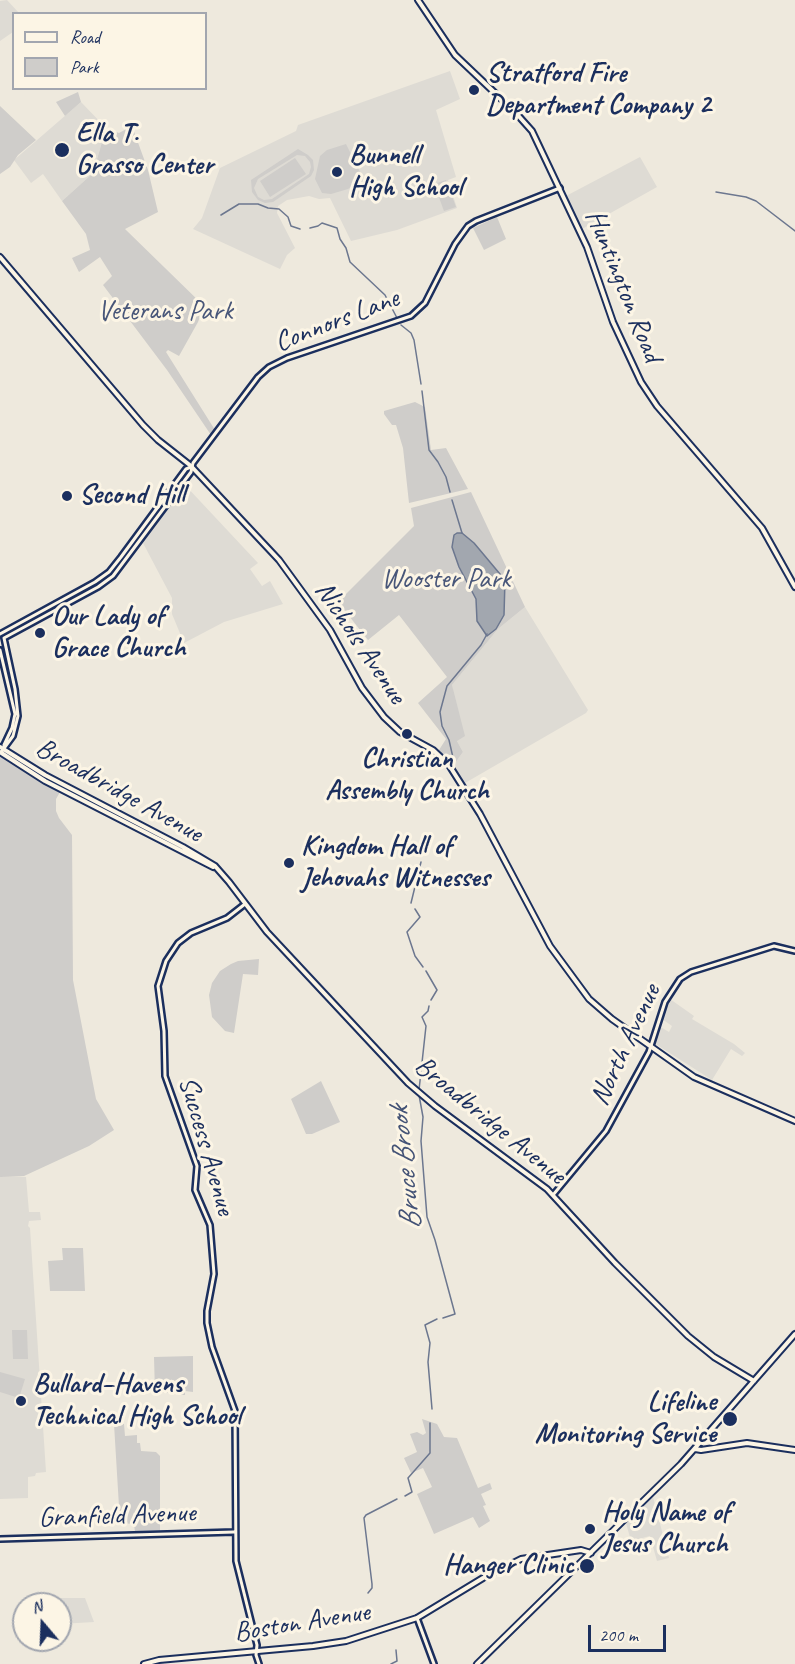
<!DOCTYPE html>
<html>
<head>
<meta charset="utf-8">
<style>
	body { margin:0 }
	#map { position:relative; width:795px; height:1664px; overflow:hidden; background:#eee9dd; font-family:Caveat,sans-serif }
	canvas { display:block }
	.legend { position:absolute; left:12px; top:12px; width:195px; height:78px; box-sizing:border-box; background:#fcf5e5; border:2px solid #a2a6af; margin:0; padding:8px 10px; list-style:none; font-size:18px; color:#1b2f5e }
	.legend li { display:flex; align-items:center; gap:12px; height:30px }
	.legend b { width:30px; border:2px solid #a2a6af }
	.north { position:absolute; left:12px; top:1592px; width:60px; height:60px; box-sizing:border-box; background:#fcf5e5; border:2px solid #a2a6af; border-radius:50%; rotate:341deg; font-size:16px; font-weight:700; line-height:24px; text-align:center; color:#1b2f5e }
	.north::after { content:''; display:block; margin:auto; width:21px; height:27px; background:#1b2f5e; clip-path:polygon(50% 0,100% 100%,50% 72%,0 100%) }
	.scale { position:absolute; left:588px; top:1625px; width:78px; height:27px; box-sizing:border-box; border:3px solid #1b2f5e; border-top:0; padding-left:8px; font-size:18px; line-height:21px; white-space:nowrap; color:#1b2f5e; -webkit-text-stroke:4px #fcf5e5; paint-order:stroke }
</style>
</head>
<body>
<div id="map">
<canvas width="795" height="1664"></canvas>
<ul class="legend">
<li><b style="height:8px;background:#fcf5e5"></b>Road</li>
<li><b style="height:16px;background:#cfcdca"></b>Park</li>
</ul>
<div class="north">N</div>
<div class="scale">200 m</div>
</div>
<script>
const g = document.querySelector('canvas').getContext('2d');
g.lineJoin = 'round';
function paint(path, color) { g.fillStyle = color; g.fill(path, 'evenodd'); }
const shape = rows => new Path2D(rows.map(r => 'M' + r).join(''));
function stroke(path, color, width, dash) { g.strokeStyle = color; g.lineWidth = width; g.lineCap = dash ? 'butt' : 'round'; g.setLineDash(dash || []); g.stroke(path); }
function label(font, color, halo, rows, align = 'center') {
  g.font = font + ' Caveat,sans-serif'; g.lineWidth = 6; g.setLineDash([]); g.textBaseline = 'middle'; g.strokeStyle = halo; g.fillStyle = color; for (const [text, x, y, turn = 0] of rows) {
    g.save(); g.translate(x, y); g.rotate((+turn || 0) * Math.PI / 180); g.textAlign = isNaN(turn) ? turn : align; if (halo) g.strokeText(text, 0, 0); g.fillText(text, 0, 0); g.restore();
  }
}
const built = shape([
	[7,0,19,13,14,14,13,32,0,41,0,1],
	[450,71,460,99,436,110,456,177,448,180,457,208,397,230,351,241,330,198,319,199,309,196,287,200,278,206,277,213,295,248,287,255,280,269,193,229,202,218,220,168,296,131,298,125],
	[81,102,106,128,93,173,62,201,43,174,31,183,14,160],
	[640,157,657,187,582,229,566,196],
	[185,485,258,563,250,569,262,586,270,581,283,604,224,622,184,643,172,614,172,598,143,543],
	[525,607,588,710,586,713,465,783,453,766,463,752,457,741,452,685,498,629],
	[670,999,694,1016,692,1019,734,1044,745,1053,742,1056,731,1049,712,1080,654,1043,659,1026,669,1032,672,1026,662,1019],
	[0,1176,26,1177,29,1212,40,1212,41,1220,29,1221,28,1226,30,1228,46,1472,36,1473,35,1476,28,1477,28,1498,0,1499],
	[653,1497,669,1558,657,1561,650,1536,631,1541,626,1523],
	[59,1598,85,1598,94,1622,60,1624]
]);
const green = shape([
	[78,92,81,102,65,116,56,102],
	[0,106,36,140,18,155,10,167,0,174],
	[132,126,148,170,158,212,125,229,204,306,198,322,179,356,168,350,166,352,215,430,211,435,167,370,103,285,112,276,100,257,79,272,72,258,90,250,86,234,62,201,93,173,106,128,119,133],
	[346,144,363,178,348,189,331,194,322,193,315,179,320,156,327,150],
	[298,149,308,155,313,160,314,170,311,176,273,202,265,203,258,200,252,192,251,180],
	[297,155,305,156,310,162,311,167,309,174,272,199,264,200,258,197,254,188,258,179],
	[295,158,306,174,270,197,260,181],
	[446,180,456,207,444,211,434,184],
	[497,217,506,239,484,250,473,228],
	[415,402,425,407,431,450,446,448,468,489,409,503,403,448,396,425,392,425,384,414,384,411],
	[471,492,525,607,498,629,452,685,465,736,457,741,463,752,453,766,449,760,439,750,446,739,418,703,447,677,399,615,368,640,338,602,414,526,411,508],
	[0,755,32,776,60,792,56,799,56,811,59,818,72,835,73,980,96,1099,114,1130,89,1146,24,1176,0,1177],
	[259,959,258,975,243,974,234,1033,225,1031,212,1017,209,995,212,983,220,971,231,964,238,961],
	[321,1081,340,1122,312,1134,306,1134,291,1099],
	[62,1248,83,1248,85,1291,50,1291,48,1261,63,1260],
	[12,1330,27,1330,28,1359,13,1359],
	[193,1356,193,1392,185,1391,185,1395,179,1395,179,1386,169,1386,168,1393,155,1393,154,1357],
	[0,1372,25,1379,19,1398,0,1392],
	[422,1419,437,1424,444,1437,457,1438,478,1488,490,1483,492,1489,481,1494,486,1505,483,1506,490,1521,479,1528,473,1517,434,1534,417,1494,432,1487,423,1468,411,1473,404,1458,417,1452,410,1434,417,1432,423,1435,426,1433],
	[114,1424,124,1424,125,1436,137,1435,137,1443,140,1443,141,1451,156,1452,160,1456,160,1531,135,1532,134,1524,120,1523]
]);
const water = shape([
	[457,533,462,533,474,543,505,580,504,615,496,629,487,636,477,621,476,599,459,567,452,547,454,535,457,533]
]);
const stream = shape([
	[716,192,746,197,756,201,795,231],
	[221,215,239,204,258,204,268,208,279,209,288,217,291,226,300,229],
	[310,228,318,226,322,223,337,228,340,239,346,248,350,262,385,295,397,318],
	[401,325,411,333,414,340,421,384],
	[422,391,429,450,438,462,446,477,450,492],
	[452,500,462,533],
	[454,762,449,740,442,726,440,712,447,686,481,645,487,634],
	[411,903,421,862],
	[415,909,420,917,407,932,415,956,423,967],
	[426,971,437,990,431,1000],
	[419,1090,426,1026,422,1017,428,1011,429,1006],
	[419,1095,423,1117,421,1141,427,1217,435,1240,455,1314,443,1318],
	[432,1409,428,1362,430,1343,425,1325,437,1319],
	[405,1496,412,1492,408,1478,430,1453,430,1423],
	[368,1593,372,1588,372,1584,364,1518,366,1515,397,1499],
	[391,1664,397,1661,396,1650]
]);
const minor = shape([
	[0,634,95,582,109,572,121,557,186,469,191,467],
	[0,650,15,714,12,728,4,745,4,749],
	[2,751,13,736,18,716,15,689,4,638,98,587,113,576,191,472,193,463,258,377,269,367,287,358,411,316,425,303,455,244,468,226,476,221,560,188],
	[245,904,227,918,191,933,178,943,166,961,158,986,164,1031,165,1076,197,1166,195,1190,210,1225,214,1274,207,1311,207,1323,212,1347,235,1411,236,1561,257,1645,256,1655,259,1664],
	[553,1195,606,1131,649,1052,665,1002,680,979,691,972,774,946,795,951],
	[0,1539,234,1532],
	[417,1618,434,1664]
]);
const major = shape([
	[418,0,455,55,515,112,532,131,587,247,613,322,641,382,657,406,762,528,795,587],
	[0,257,143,425,158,440,191,466,279,560,330,630,362,688,384,717,400,732,433,750,449,765,480,814,550,946,589,999,612,1019,694,1077,795,1121],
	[0,747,45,775,183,847,215,866,229,882,267,932,408,1083,435,1106,547,1189,615,1263,688,1336,714,1357,754,1381],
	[0,752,45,781,213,867],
	[695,1449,701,1450,747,1443,795,1450],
	[144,1664,159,1660,313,1646,346,1641,417,1618,483,1578,521,1559,581,1550,591,1553],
	[477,1664,681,1464,795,1334]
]);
const markers = [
	[474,90,6,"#1b2f5e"],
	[62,150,8,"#1b2f5e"],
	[337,172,6,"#1b2f5e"],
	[67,496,6,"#1b2f5e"],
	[40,633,6,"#1b2f5e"],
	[407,734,6,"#1b2f5e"],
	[289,863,6,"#1b2f5e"],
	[21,1401,6,"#1b2f5e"],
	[730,1419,8,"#1b2f5e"],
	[590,1529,6,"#1b2f5e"],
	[587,1566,8,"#1b2f5e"]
];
const poiNames = [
	["Stratford Fire",486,74],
	["Department Company 2",486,106],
	["Ella T.",76,134],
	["Grasso Center",76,166],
	["Bunnell",349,156],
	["High School",349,188],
	["Second Hill",79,496],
	["Our Lady of",52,617],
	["Grace Church",52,649],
	["Christian",407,760,"center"],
	["Assembly Church",407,792,"center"],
	["Kingdom Hall of",301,847],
	["Jehovahs Witnesses",301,879],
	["Bullard–Havens",33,1385],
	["Technical High School",33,1417],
	["Lifeline",716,1403,"right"],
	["Monitoring Service",716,1435,"right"],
	["Holy Name of",602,1513],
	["Jesus Church",602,1545],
	["Hanger Clinic",574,1566,"right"]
];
const streetNames = [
	["Huntington Road",623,286,68],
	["Connors Lane",337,321,-21],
	["Nichols Avenue",360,643,56],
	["Broadbridge Avenue",119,791,29],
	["North Avenue",626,1045,-65],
	["Broadbridge Avenue",490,1121,39],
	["Success Avenue",206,1146,74],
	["Granfield Avenue",117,1516,-2],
	["Boston Avenue",302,1623,-9]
];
const parkNames = [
	["Veterans Park",165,312],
	["Wooster Park",446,580]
];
const waterNames = [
	["Bruce Brook",406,1168,-96]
];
paint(built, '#dedbd4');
paint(green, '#cfcdca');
paint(water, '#a2a7af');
stroke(water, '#6c778f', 1.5);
stroke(stream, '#6c778f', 1.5);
stroke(minor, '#1b2f5e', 8);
stroke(major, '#1b2f5e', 8);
stroke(minor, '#fcf5e5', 3);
stroke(major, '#fcf5e5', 4);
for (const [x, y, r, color] of markers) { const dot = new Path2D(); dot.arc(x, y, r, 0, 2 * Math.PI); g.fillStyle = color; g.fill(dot); stroke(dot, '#fcf5e5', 2); }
label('bold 28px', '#1b2f5e', '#fcf5e5', poiNames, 'left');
label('28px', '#1b2f5e', '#fcf5e5', streetNames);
label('28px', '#485679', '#fcf5e5', parkNames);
label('italic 30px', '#445376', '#fcf5e5', waterNames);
</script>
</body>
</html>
